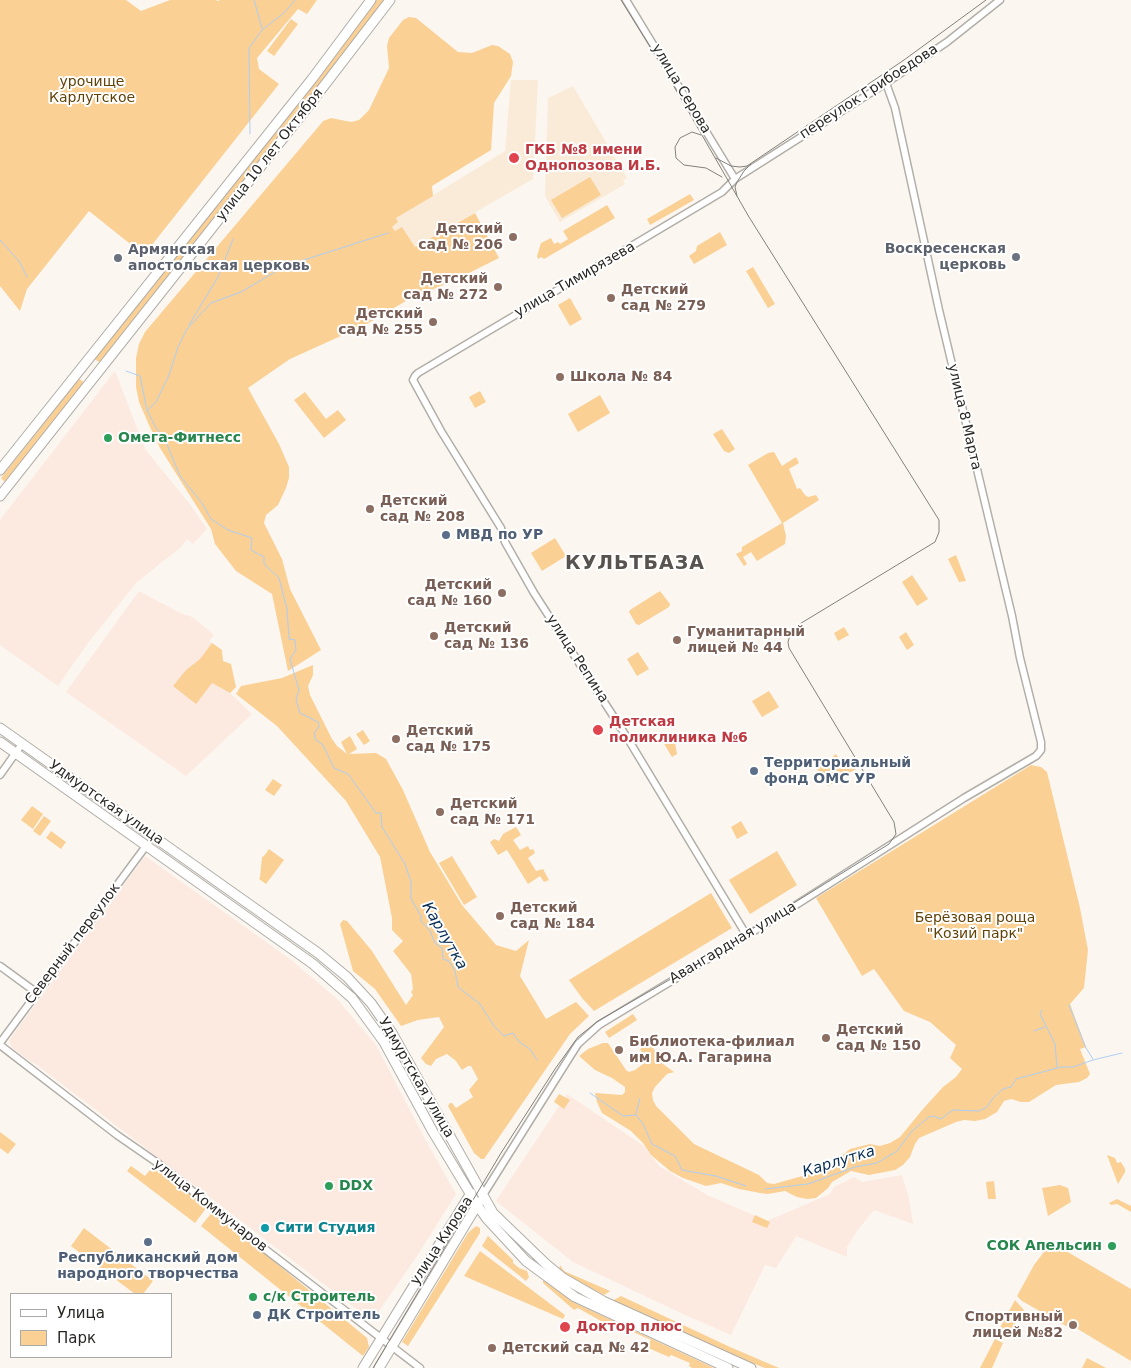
<!DOCTYPE html>
<html>
<head>
<meta charset="utf-8">
<style>
	body { margin:0 }
	#map { position:relative; width:1131px; height:1368px; overflow:hidden; background:#fbf7f0; font-family:"DejaVu Sans",sans-serif }
	canvas { display:block }
	.legend { position:absolute; left:10px; top:1293px; width:162px; height:65px; box-sizing:border-box; background:#fff; border:1px solid #a9a9a8; margin:0; padding:6px 9px; list-style:none; font-size:15px; color:#292825 }
	.legend li { display:flex; align-items:center; gap:10px; height:25px }
	.legend b { width:25px; border:1px solid #a9a9a8 }
</style>
</head>
<body>
<div id="map">
<canvas width="1131" height="1368"></canvas>
<ul class="legend">
<li><b style="height:6px;background:#fff"></b>Улица</li>
<li><b style="height:14px;background:#fad095"></b>Парк</li>
</ul>
</div>
<script>
const g = document.querySelector('canvas').getContext('2d');
g.lineJoin = 'round';
function paint(path, color) { g.fillStyle = color; g.fill(path, 'evenodd'); }
const shape = rows => new Path2D(rows.map(r => 'M' + r).join(''));
function stroke(path, color, width, dash) { g.strokeStyle = color; g.lineWidth = width; g.lineCap = dash ? 'butt' : 'round'; g.setLineDash(dash || []); g.stroke(path); }
function label(font, color, halo, rows, align = 'center') {
  g.font = font + ' "DejaVu Sans",sans-serif'; g.lineWidth = 4; g.setLineDash([]); g.textBaseline = 'middle'; g.strokeStyle = halo; g.fillStyle = color; for (const [text, x, y, turn = 0] of rows) {
    g.save(); g.translate(x, y); g.rotate((+turn || 0) * Math.PI / 180); g.textAlign = isNaN(turn) ? turn : align; if (halo) g.strokeText(text, 0, 0); g.fillText(text, 0, 0); g.restore();
  }
}
const commercial = shape([
	[115,371,145,449,192,507,207,529,193,544,187,539,181,547,137,582,90,640,58,686,0,645,0,520],
	[139,591,180,613,192,617,214,635,209,641,212,643,200,659,186,670,173,686,212,683,230,693,252,714,186,776,66,692],
	[145,856,290,959,337,999,376,1045,426,1141,456,1194,417,1256,372,1321,37,1065,30,1061,12,1048,10,1043,10,1039],
	[567,1094,644,1146,659,1166,707,1195,767,1221,830,1194,834,1187,854,1177,862,1182,902,1175,909,1198,913,1224,874,1210,857,1231,847,1247,847,1257,796,1236,776,1268,765,1265,731,1335,681,1313,573,1262,496,1201]
]);
const medical = shape([
	[511,80,538,80,533,179,415,247,402,227,395,232,392,227,398,222,396,218,505,151],
	[573,86,627,178,623,180,625,184,560,222,545,196,548,98]
]);
const green = shape([
	[0,0,126,0,141,11,170,0,215,0,218,1,220,0,317,0,307,14,298,9,257,58,259,69,279,84,144,255,89,211,27,289,20,311,0,286],
	[375,0,384,0,309,99,101,363,94,359],
	[409,17,416,18,458,52,472,53,492,45,498,46,510,54,513,62,511,76,494,103,491,150,432,186,433,196,396,218,398,222,392,227,395,231,402,227,415,247,475,213,499,258,451,282,411,298,365,325,290,359,248,388,279,444,289,467,289,478,286,488,278,505,266,515,264,523,282,559,290,589,321,650,288,671,272,594,236,571,215,544,211,529,160,448,149,425,139,402,136,387,136,358,139,344,145,332,319,126,323,121,331,118,351,122,359,120,369,110,389,68,387,46,389,38,403,20],
	[291,19,298,24,274,56,267,51],
	[590,177,601,195,562,218,551,200],
	[690,194,694,200,650,225,647,219],
	[607,205,615,218,544,259,541,257,538,259,537,256,541,243,551,238,554,244,558,242,560,244,568,239,563,231],
	[720,232,727,245,694,264,689,256,696,251,697,246],
	[753,267,775,304,768,308,746,271],
	[570,298,582,319,570,326,558,305],
	[79,379,85,383,6,483,1,478],
	[480,391,486,402,475,408,469,397],
	[305,392,326,419,338,410,346,420,324,438,294,400],
	[600,395,610,413,578,432,568,414],
	[722,429,735,449,729,453,724,451,713,434],
	[774,452,782,466,796,457,799,463,789,469,797,489,800,488,805,495,808,497,816,495,819,500,783,523,786,536,785,544,757,561,751,552,743,557,747,564,744,566,736,554,742,551,742,547,782,523,748,465,768,453],
	[555,538,566,556,542,571,531,553],
	[956,555,966,581,959,582,948,559],
	[912,575,928,599,917,606,902,582],
	[660,591,670,604,669,607,639,625,636,624,629,612,630,610],
	[844,627,849,635,838,641,834,633],
	[906,632,914,645,907,650,899,637],
	[212,643,222,650,223,661,231,664,236,687,230,693,212,683,196,704,173,686,186,670,200,659],
	[638,652,649,669,637,676,627,659],
	[313,665,313,675,308,686,310,695,332,739,337,746,347,754,341,742,350,736,357,749,349,754,376,753,386,759,403,790,430,852,462,905,496,945,516,951,529,940,520,976,546,1019,576,1002,589,1016,570,1034,484,1159,481,1159,474,1153,448,1106,450,1103,452,1103,456,1108,473,1097,469,1090,478,1079,471,1066,468,1066,462,1070,456,1061,447,1054,436,1059,431,1066,426,1064,421,1058,444,1027,439,1017,418,1020,401,1026,375,989,353,971,340,924,343,920,347,921,372,951,406,1005,413,995,411,992,413,989,411,974,393,951,403,941,392,930,392,918,380,857,346,801,277,726,236,694,241,686,282,678],
	[769,691,779,707,762,717,752,701],
	[363,730,370,741,364,745,356,734],
	[673,732,677,754,672,757,663,742,663,739],
	[836,754,840,760,848,757,856,769,828,786,817,769],
	[1031,765,1041,767,1047,772,1080,908,1088,950,1084,988,1070,1004,1086,1047,1080,1049,1090,1074,1087,1078,1079,1082,1056,1085,1029,1102,1021,1102,1011,1099,1004,1101,997,1112,985,1119,975,1121,964,1120,956,1122,919,1138,915,1144,910,1157,903,1165,895,1170,869,1175,851,1171,832,1182,828,1188,816,1198,807,1199,797,1197,785,1191,768,1194,760,1193,739,1189,721,1183,706,1186,683,1178,670,1171,651,1155,643,1143,631,1131,602,1113,597,1102,595,1093,622,1095,625,1092,625,1087,612,1078,595,1070,579,1056,588,1049,603,1043,608,1043,626,1070,629,1072,635,1070,647,1061,640,1049,650,1043,663,1064,674,1072,667,1074,655,1087,652,1093,653,1100,656,1106,694,1144,759,1175,767,1183,774,1184,824,1170,850,1149,870,1144,880,1146,890,1143,900,1137,923,1109,943,1087,956,1077,962,1069,950,1058,956,1045,930,1022,904,1011,874,969,862,976,816,898],
	[273,779,282,785,274,796,265,790],
	[32,806,43,814,33,829,21,820],
	[44,816,51,821,40,836,33,831],
	[741,821,748,833,737,839,731,827],
	[516,827,521,835,513,840,520,850,528,846,530,850,533,849,535,853,528,858,536,871,543,869,549,880,544,882,540,876,528,884,507,850,498,855,490,842,494,839,499,841,503,834],
	[51,831,66,842,61,849,46,838],
	[269,849,284,860,266,884,259,879,260,877,262,857,264,856],
	[777,851,797,885,750,914,729,880],
	[452,856,477,897,464,905,439,863],
	[711,893,732,928,594,1011,582,998,569,980],
	[633,1014,637,1020,609,1038,605,1032],
	[559,1094,570,1100,564,1109,554,1102],
	[0,1132,16,1144,8,1154,0,1148],
	[1107,1155,1115,1158,1117,1163,1121,1162,1125,1169,1125,1172,1118,1184],
	[154,1165,207,1207,195,1223,127,1171,131,1166,145,1176],
	[994,1181,996,1199,988,1199,986,1182],
	[1060,1185,1068,1188,1071,1202,1048,1216,1042,1188],
	[1117,1199,1131,1206,1131,1212,1117,1204,1111,1205,1109,1203],
	[213,1211,367,1338,369,1347,363,1356,201,1226],
	[755,1215,770,1222,767,1228,752,1222],
	[476,1226,480,1228,480,1233,408,1346,402,1342,468,1233],
	[84,1228,153,1281,143,1294,135,1294,71,1246],
	[488,1236,513,1260,513,1263,519,1268,527,1271,529,1277,526,1281,482,1246],
	[1050,1244,1054,1244,1131,1289,1131,1361,1071,1325,1066,1326,1022,1301,1017,1296,1034,1265],
	[480,1251,565,1315,563,1319,464,1276],
	[560,1265,564,1271,610,1291,609,1292,604,1295,594,1290,588,1290,570,1279,559,1270],
	[543,1280,575,1303,714,1368,692,1368,689,1366,690,1363,671,1355,669,1357,646,1347,651,1340,617,1325,615,1329,578,1308,574,1310,543,1283],
	[621,1296,730,1347,779,1368,765,1368,752,1363,745,1362,612,1301],
	[1015,1300,1024,1310,1005,1339,996,1335],
	[995,1339,1003,1343,992,1368,980,1368],
	[1087,1358,1106,1368,1082,1368]
]);
const stream = shape([
	[254,0,262,28],
	[250,134,249,48,262,30,284,13,295,0],
	[0,240,19,261,27,277],
	[189,325,218,277,233,239],
	[187,329,211,303,241,292,285,266,388,233],
	[126,371,140,376,147,410,156,428,164,437,180,476,202,503,211,519,228,530,252,538,251,550,264,557,264,564,279,578,287,609,289,639,295,640,296,650,290,659,299,690,296,699,300,713,318,722,319,727,314,733,316,740,323,745,334,768,348,774,376,813,381,813,382,827,405,864,411,882,411,899,421,916,421,921,430,931,435,943,442,948,443,959,449,961,455,971,458,987,480,1004,494,1026,504,1036,513,1033,519,1042,530,1049,537,1060],
	[148,410,156,402,169,375,178,347,187,329],
	[1069,1005,1086,1048,1093,1059],
	[1042,1010,1040,1014,1055,1044,1057,1067],
	[1034,1031,1045,1027],
	[590,1093,623,1116,636,1115,643,1124,652,1144,675,1156,682,1170,716,1176,746,1186],
	[636,1114,640,1098],
	[765,1189,808,1184,855,1167,877,1163,897,1151,912,1131,929,1117,934,1116,941,1119,953,1110,979,1111,987,1107,993,1098,1003,1089,1011,1087,1016,1079,1061,1067,1073,1067,1093,1060,1122,1053]
]);
const tertiary = shape([
	[626,0,735,179],
	[0,775,22,744],
	[747,936,628,739,534,593,505,542,501,528,441,431,413,380,415,376,418,373,722,192,735,179,886,83,947,42,1000,0],
	[0,966,37,993],
	[0,1043,146,846],
	[0,1045,117,1135,159,1164,257,1243,420,1368],
	[483,1195,571,1055,578,1044,599,1025,774,919,964,798,1036,756,1041,750,1041,742,1020,658,1012,616,939,310,895,108,886,83]
]);
const primary = shape([
	[0,470,312,79,371,0],
	[0,496,307,108,390,0],
	[0,728,318,953,347,977,371,1003,392,1033,493,1213,546,1264,563,1278,603,1301,751,1368],
	[0,742,313,964,352,998,384,1042,433,1132,477,1205,487,1219,526,1261,575,1297,728,1368],
	[363,1368,471,1193],
	[379,1368,479,1202]
]);
const tram = shape([
	[701,135,692,132,680,138,675,147,676,158,684,165,706,168,722,177],
	[716,158,731,166,740,167,747,166,904,60,986,0],
	[737,196,735,187,737,182,744,171,751,164],
	[373,1368,501,1153,555,1069,578,1037,598,1021,676,976,889,844,896,834,894,822,789,648,788,642,791,632,798,625,935,542,939,532,939,520,749,217,664,69,621,0]
]);
const markers = [
	[514,158,6,"#e0444e"],
	[513,237,5,"#8d6e63"],
	[1016,257,5,"#6b7280"],
	[118,258,5,"#6b7280"],
	[498,287,5,"#8d6e63"],
	[611,298,5,"#8d6e63"],
	[433,322,5,"#8d6e63"],
	[560,377,5,"#8d6e63"],
	[108,438,5,"#2e9e5b"],
	[370,509,5,"#8d6e63"],
	[446,535,5,"#5c6f8a"],
	[502,593,5,"#8d6e63"],
	[434,636,5,"#8d6e63"],
	[677,640,5,"#8d6e63"],
	[598,730,6,"#e0444e"],
	[396,739,5,"#8d6e63"],
	[754,771,5,"#5c6f8a"],
	[440,812,5,"#8d6e63"],
	[500,916,5,"#8d6e63"],
	[826,1038,5,"#8d6e63"],
	[619,1050,5,"#8d6e63"],
	[329,1186,5,"#2e9e5b"],
	[265,1228,5,"#0f9aa8"],
	[148,1242,5,"#5c6f8a"],
	[1112,1246,5,"#2e9e5b"],
	[253,1297,5,"#2e9e5b"],
	[257,1315,5,"#5c6f8a"],
	[1073,1325,5,"#8d6e63"],
	[565,1327,6,"#e0444e"],
	[492,1348,5,"#8d6e63"]
];
const parkNames = [
	["урочище",92,82],
	["Карлутское",92,98],
	["Берёзовая роща",975,918],
	["\"Козий парк\"",975,934]
];
const streetNames = [
	["улица Серова",681,89,59],
	["переулок Грибоедова",869,92,-33],
	["улица 10 лет Октября",270,155,-52],
	["улица Тимирязева",575,280,-30],
	["улица 8 Марта",964,417,77],
	["улица Репина",577,659,57],
	["Удмуртская улица",106,803,35],
	["Авангардная улица",733,943,-31],
	["Северный переулок",73,944,-53],
	["Удмуртская улица",416,1078,60],
	["улица Коммунаров",210,1206,38],
	["улица Кирова",442,1241,-57]
];
const healthNames = [
	["ГКБ №8 имени",525,150],
	["Однопозова И.Б.",525,166],
	["Детская",609,722],
	["поликлиника №6",609,738],
	["Доктор плюс",576,1327]
];
const educationNames = [
	["Детский",503,229,"right"],
	["сад № 206",503,245,"right"],
	["Детский",488,279,"right"],
	["сад № 272",488,295,"right"],
	["Детский",621,290],
	["сад № 279",621,306],
	["Детский",423,314,"right"],
	["сад № 255",423,330,"right"],
	["Школа № 84",570,377],
	["Детский",380,501],
	["сад № 208",380,517],
	["Детский",492,585,"right"],
	["сад № 160",492,601,"right"],
	["Детский",444,628],
	["сад № 136",444,644],
	["Гуманитарный",687,632],
	["лицей № 44",687,648],
	["Детский",406,731],
	["сад № 175",406,747],
	["Детский",450,804],
	["сад № 171",450,820],
	["Детский",510,908],
	["сад № 184",510,924],
	["Детский",836,1030],
	["сад № 150",836,1046],
	["Библиотека-филиал",629,1042],
	["им Ю.А. Гагарина",629,1058],
	["Спортивный",1063,1317,"right"],
	["лицей №82",1063,1333,"right"],
	["Детский сад № 42",502,1348]
];
const worshipNames = [
	["Воскресенская",1006,249],
	["церковь",1006,265],
	["Армянская",128,250,"left"],
	["апостольская церковь",128,266,"left"]
];
const leisureNames = [
	["Омега-Фитнесс",118,438],
	["DDX",339,1186],
	["СОК Апельсин",1102,1246,"right"],
	["с/к Строитель",263,1297]
];
const serviceNames = [
	["МВД по УР",456,535],
	["Территориальный",764,763],
	["фонд ОМС УР",764,779],
	["Республиканский дом",148,1258,"center"],
	["народного творчества",148,1274,"center"],
	["ДК Строитель",267,1315]
];
const cultureNames = [
	["Сити Студия",275,1228]
];
const waterNames = [
	["Карлутка",444,936,60],
	["Карлутка",839,1162,-17]
];
const districtNames = [
	["КУЛЬТБАЗА",635,564]
];
paint(commercial, '#fce9e0');
paint(medical, '#f9ebd8');
paint(green, '#fad095');
stroke(stream, '#aecef4', 1);
stroke(tertiary, '#b2aea8', 9);
stroke(primary, '#b2aea8', 11);
stroke(tertiary, '#fff', 6);
stroke(primary, '#fff', 9);
stroke(tram, '#83817c', 1);
for (const [x, y, r, color] of markers) { const dot = new Path2D(); dot.arc(x, y, r, 0, 2 * Math.PI); g.fillStyle = color; g.fill(dot); stroke(dot, '#fff', 2); }
label('14px', '#634207', '#fff', parkNames);
label('14px', '#292825', '#fff', streetNames);
label('bold 14px', '#be3a42', '#fff', healthNames, 'left');
label('bold 14px', '#785e54', '#fff', educationNames, 'left');
label('bold 14px', '#5b616d', '#fff', worshipNames, 'right');
label('bold 14px', '#27864d', '#fff', leisureNames, 'left');
label('bold 14px', '#4e5e75', '#fff', serviceNames, 'left');
label('bold 14px', '#0d838f', '#fff', cultureNames, 'left');
label('italic 15px', '#082e55', '#fff', waterNames);
g.letterSpacing = '1px';
label('bold 19px', '#57534e', '#fff', districtNames);
g.letterSpacing = '0px';
</script>
</body>
</html>
